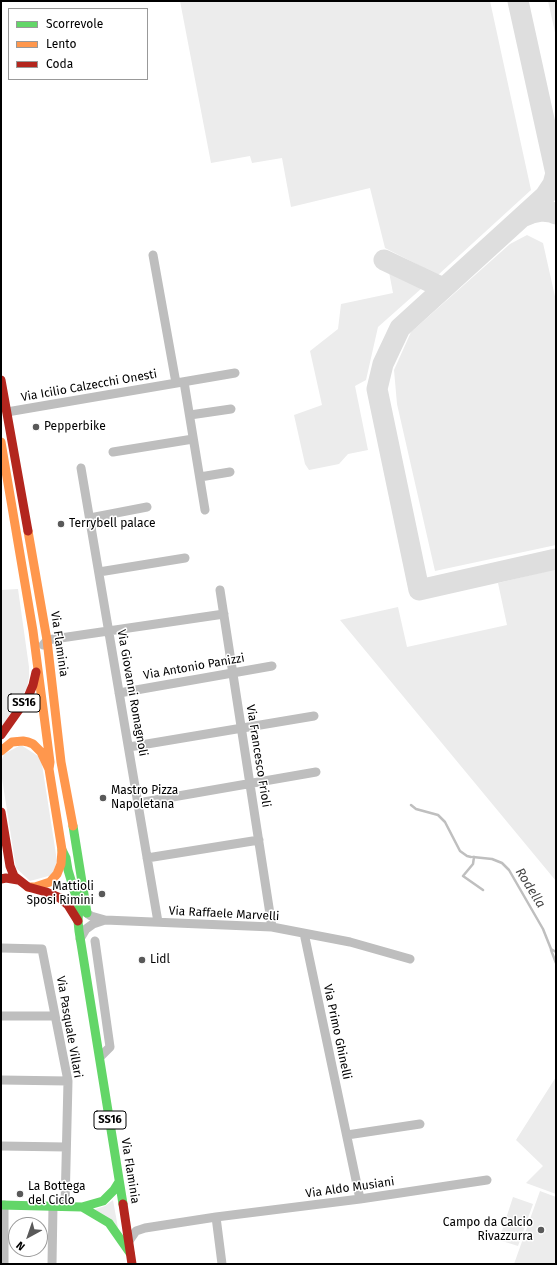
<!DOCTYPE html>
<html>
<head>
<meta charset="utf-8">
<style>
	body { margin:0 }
	#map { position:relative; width:557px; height:1265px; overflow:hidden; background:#fff; font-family:"Fira Sans",sans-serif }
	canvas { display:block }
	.frame { position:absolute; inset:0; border:2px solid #000; pointer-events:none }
	.legend { position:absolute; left:8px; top:8px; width:140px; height:72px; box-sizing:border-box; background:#fff; border:1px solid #999; margin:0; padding:5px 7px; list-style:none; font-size:12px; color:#000 }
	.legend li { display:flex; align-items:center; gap:8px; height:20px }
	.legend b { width:20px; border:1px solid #999 }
	.north { position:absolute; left:8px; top:1217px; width:40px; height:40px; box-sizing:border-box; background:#fff; border:1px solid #999; border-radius:50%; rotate:220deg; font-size:11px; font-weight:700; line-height:16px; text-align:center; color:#000 }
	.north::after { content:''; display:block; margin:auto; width:14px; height:18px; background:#595959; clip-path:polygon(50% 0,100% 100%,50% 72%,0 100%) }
</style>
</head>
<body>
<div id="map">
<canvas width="557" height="1265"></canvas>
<div class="frame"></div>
<ul class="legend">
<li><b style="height:5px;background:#63d668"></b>Scorrevole</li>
<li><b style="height:5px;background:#ff974d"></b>Lento</li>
<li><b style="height:5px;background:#b3261e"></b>Coda</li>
</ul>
<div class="north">N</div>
</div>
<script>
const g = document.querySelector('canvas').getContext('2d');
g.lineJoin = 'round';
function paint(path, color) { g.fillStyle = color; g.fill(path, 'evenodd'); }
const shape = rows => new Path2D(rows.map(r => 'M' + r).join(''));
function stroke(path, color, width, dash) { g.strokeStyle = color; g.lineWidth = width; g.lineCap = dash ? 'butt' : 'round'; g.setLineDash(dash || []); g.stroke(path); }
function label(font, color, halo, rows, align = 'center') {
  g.font = font + ' "Fira Sans",sans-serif'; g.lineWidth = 3; g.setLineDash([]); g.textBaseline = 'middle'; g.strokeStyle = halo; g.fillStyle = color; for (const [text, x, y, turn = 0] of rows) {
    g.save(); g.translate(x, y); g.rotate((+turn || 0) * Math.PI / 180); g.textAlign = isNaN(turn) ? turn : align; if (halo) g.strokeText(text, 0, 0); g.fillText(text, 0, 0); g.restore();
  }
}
const green = shape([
	[180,1,490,1,531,190,438,275,385,248,370,188,291,207,282,158,252,163,250,156,211,163],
	[548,1,556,1,556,37],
	[527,235,543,243,556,301,556,545,435,571,397,404,394,370,411,332,510,244],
	[389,272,422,288,378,327,366,380,355,386,368,450,348,454,339,464,309,470,305,464,294,415,322,405,310,351,338,329,341,304,393,293],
	[556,569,556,881,340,620,398,607,407,647,507,625,498,583],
	[18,589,29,667,29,677,27,688,1,728,1,590],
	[21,745,41,758,57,861,52,875,30,881,16,868,1,772,1,762,4,754],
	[556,1077,556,1194,526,1183,543,1166,516,1140],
	[540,1191,556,1197,556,1264,514,1264],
	[513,1197,533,1204,518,1246,499,1240],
	[113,1200,118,1228,93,1210,105,1206]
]);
const stream = shape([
	[411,805,416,809,438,815,445,822,460,851,467,856,471,857],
	[473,857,492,859,502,863,509,870,543,929,551,949,556,952],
	[474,857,473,864,463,876,483,890],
	[551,950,556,963]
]);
const taxiway = shape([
	[518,1,556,174],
	[556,173,553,184,545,196,400,328,383,364,377,389,419,590,556,559],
	[522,217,532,213,542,211,551,212,556,214],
	[384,260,443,288]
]);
const street = shape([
	[153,255,176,383],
	[184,382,205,510],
	[7,412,235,373],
	[190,415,231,409],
	[113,452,193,439],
	[81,468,158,922],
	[200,477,230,472],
	[90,518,147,507],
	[99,572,185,558],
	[220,590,272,927],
	[43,645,47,640,224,614],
	[119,693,272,666],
	[129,747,314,716],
	[138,803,316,772],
	[147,858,259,840],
	[82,910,91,916,105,920,272,927,350,942,410,959],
	[304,933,360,1199],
	[80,939,86,929,93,924,105,920],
	[95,941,110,1047,100,1057],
	[1,948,42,949,68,1081,65,1206],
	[1,1016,55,1016],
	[1,1080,68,1081],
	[347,1135,420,1124],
	[1,1146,66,1147],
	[216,1217,222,1264],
	[129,1241,136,1231,145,1228,216,1217,360,1199,487,1180],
	[4,1264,4,1205],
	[52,1264,53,1206]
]);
const fast = shape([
	[73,826,87,913],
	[62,850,66,858,68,870,79,907,78,921,79,931,123,1204],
	[1,1205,82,1207,103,1201,114,1190,119,1182],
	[82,1207,109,1223,130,1253]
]);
const slow = shape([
	[1,442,33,631,50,762,49,769],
	[28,531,47,640,61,762,73,826],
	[1,751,12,742,23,741,28,742,33,744,41,752,49,769,62,850,61,864,57,874,50,882,35,887,28,887]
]);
const jam = shape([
	[1,380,28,531],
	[1,735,28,697,33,685,36,672],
	[1,812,10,866,14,876,28,887,46,892,60,898,68,905,78,921],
	[1,879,6,878,18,880],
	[123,1204,132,1264]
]);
const markers = [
	[36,427,4,"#595959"],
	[61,524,4,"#595959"],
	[103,798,4,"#595959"],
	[102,894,4,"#595959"],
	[142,960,4,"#595959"],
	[20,1194,4,"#595959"],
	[541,1230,4,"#595959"]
];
const shields = [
	[24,703,32],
	[110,1120,32]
];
const shieldNames = [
	["SS16",24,703],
	["SS16",110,1120]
];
const streetNames = [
	["Via Icilio Calzecchi Onesti",89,386,-10],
	["Via Flaminia",59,644,82],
	["Via Antonio Panizzi",194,667,-10],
	["Via Giovanni Romagnoli",132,693,80],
	["Via Francesco Frioli",258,756,81],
	["Via Raffaele Marvelli",224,914,3],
	["Via Pasquale Villari",69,1027,80],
	["Via Primo Ghinelli",337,1032,78],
	["Via Flaminia",130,1171,81],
	["Via Aldo Musiani",350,1188,-8]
];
const poiNames = [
	["Pepperbike",44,427],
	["Terrybell palace",69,524],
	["Mastro Pizza",111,791],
	["Napoletana",111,805],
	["Mattioli",94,887,"right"],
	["Sposi Rimini",94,901,"right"],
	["Lidl",150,960],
	["La Bottega",28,1187],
	["del Ciclo",28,1201],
	["Campo da Calcio",533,1223,"right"],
	["Rivazzurra",533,1237,"right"]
];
const waterNames = [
	["Rodella",530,888,58]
];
paint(green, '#ececec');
stroke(stream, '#bfbfbf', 2.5);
stroke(taxiway, '#dedede', 21);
stroke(street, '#bebebe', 9);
stroke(fast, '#63d668', 9);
stroke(slow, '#ff974d', 9);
stroke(jam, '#b3261e', 9);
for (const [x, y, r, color] of markers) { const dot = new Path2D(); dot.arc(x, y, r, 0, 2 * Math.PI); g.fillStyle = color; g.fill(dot); stroke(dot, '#fff', 1.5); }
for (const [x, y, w] of shields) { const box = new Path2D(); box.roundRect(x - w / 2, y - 9, w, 18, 3); g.fillStyle = '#fff'; g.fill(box); stroke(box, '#000', 1); }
label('bold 11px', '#000', null, shieldNames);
label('12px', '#000', '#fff', streetNames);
label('12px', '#000', '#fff', poiNames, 'left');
label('italic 13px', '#444', '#fff', waterNames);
</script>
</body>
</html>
